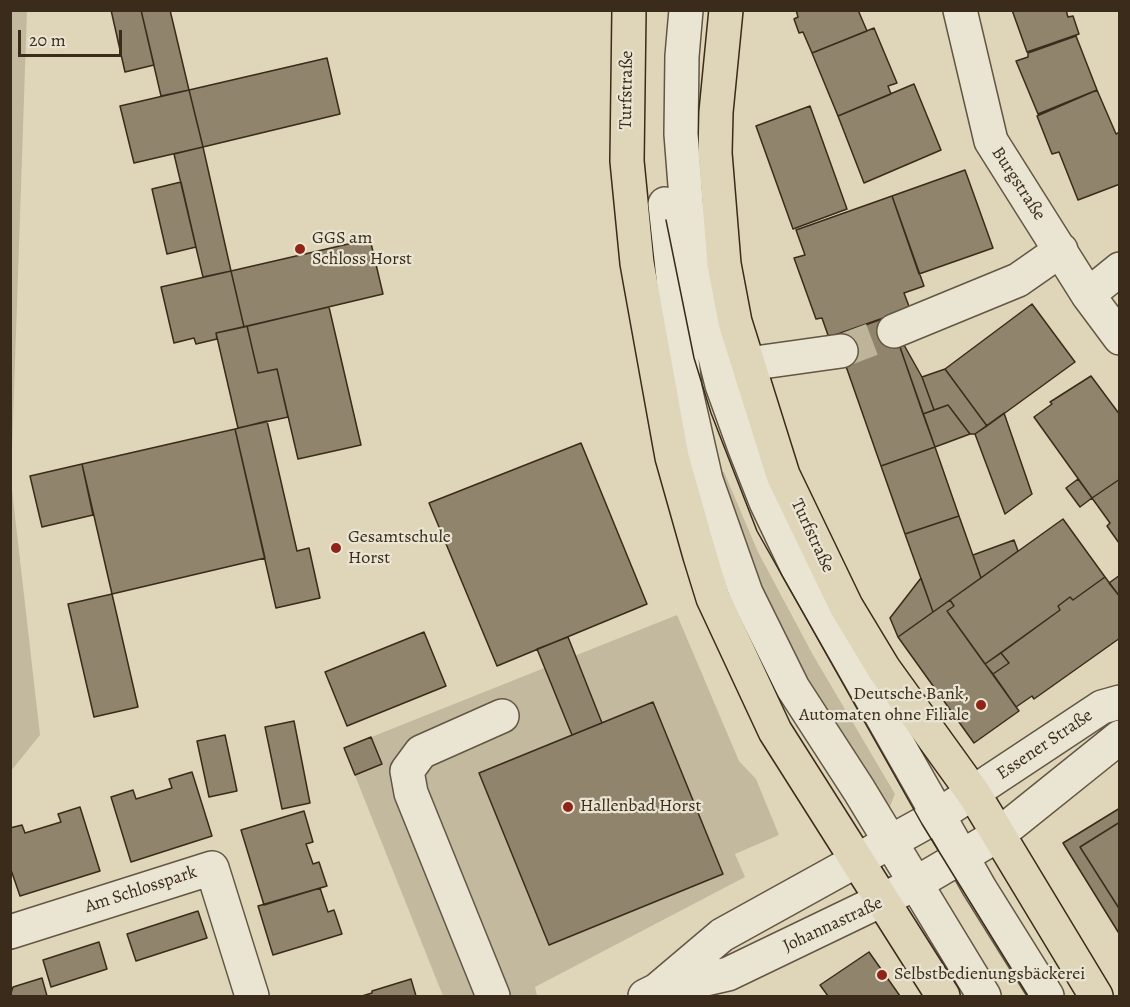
<!DOCTYPE html>
<html>
<head>
<meta charset="utf-8">
<style>
	body { margin:0 }
	#map { position:relative; width:1130px; height:1007px; overflow:hidden; background:#dfd6ba; font-family:Alegreya,serif }
	canvas { display:block }
	.frame { position:absolute; inset:0; border:12px solid #3a2b1a; pointer-events:none }
	.scale { position:absolute; left:18px; top:30px; width:104px; height:27px; box-sizing:border-box; border:3px solid #3a2b1a; border-top:0; padding-left:8px; font-size:18px; line-height:21px; white-space:nowrap; color:#3a2b1a; -webkit-text-stroke:4px #eae4d2; paint-order:stroke }
</style>
</head>
<body>
<div id="map">
<canvas width="1130" height="1007"></canvas>
<div class="frame"></div>
<div class="scale">20 m</div>
</div>
<script>
const g = document.querySelector('canvas').getContext('2d');
g.lineJoin = 'round';
function paint(path, color) { g.fillStyle = color; g.fill(path, 'evenodd'); }
const shape = rows => new Path2D(rows.map(r => 'M' + r).join(''));
function stroke(path, color, width, dash) { g.strokeStyle = color; g.lineWidth = width; g.lineCap = dash ? 'butt' : 'round'; g.setLineDash(dash || []); g.stroke(path); }
function label(font, color, halo, rows, align = 'center') {
  g.font = font + ' Alegreya,serif'; g.lineWidth = 4.5; g.setLineDash([]); g.textBaseline = 'middle'; g.strokeStyle = halo; g.fillStyle = color; for (const [text, x, y, turn = 0] of rows) {
    g.save(); g.translate(x, y); g.rotate((+turn || 0) * Math.PI / 180); g.textAlign = isNaN(turn) ? turn : align; if (halo) g.strokeText(text, 0, 0); g.fillText(text, 0, 0); g.restore();
  }
}
const green = shape([
	[27,10,11,481,40,735,11,771,10,11],
	[716,472,724,472,758,552,813,655,895,794,890,806,880,805,758,596],
	[677,615,739,761,756,779,779,835,735,854,745,877,535,987,537,996,443,996,344,748]
]);
const building = shape([
	[111,10,141,10,154,65,125,72,111,10],
	[141,10,170,10,189,90,161,96,141,10],
	[796,10,858,10,867,31,812,53,803,32,799,33,794,19,798,17,796,10],
	[1012,10,1066,10,1068,17,1073,16,1079,34,1027,52,1012,10],
	[874,28,897,83,888,86,891,94,838,116,812,53,874,28],
	[1076,36,1097,90,1038,114,1016,61,1028,57,1028,53,1076,36],
	[327,58,340,114,203,147,189,90,327,58],
	[914,84,941,150,864,183,838,116,914,84],
	[189,90,203,147,134,163,120,106,189,90],
	[1097,90,1116,134,1120,132,1120,184,1078,200,1059,152,1052,154,1037,116,1097,90],
	[810,106,847,209,793,229,756,126,810,106],
	[203,147,231,271,203,277,174,154,203,147],
	[965,170,993,248,919,274,892,196,965,170],
	[181,182,196,247,167,254,152,189,181,182],
	[892,196,924,286,904,293,910,309,829,338,822,318,816,319,794,258,805,255,796,230,892,196],
	[370,239,383,294,244,327,231,271,370,239],
	[231,271,244,327,216,333,217,339,196,344,194,338,174,343,161,287,231,271],
	[1032,304,1075,362,987,426,945,369,1032,304],
	[329,307,361,445,298,459,277,369,258,373,247,326,329,307],
	[889,316,935,447,881,466,835,335,889,316],
	[247,326,258,373,277,369,288,417,238,428,216,333,247,326],
	[904,345,922,377,934,410,923,414,900,347,904,345],
	[945,369,987,426,975,434,970,434,948,405,934,410,922,377,945,369],
	[1091,376,1120,415,1120,479,1092,498,1034,417,1052,404,1050,402,1091,376],
	[948,405,970,434,935,447,923,414,948,405],
	[1004,413,1032,494,1005,514,975,434,1004,413],
	[267,421,297,551,309,548,320,598,276,608,235,429,267,421],
	[235,429,265,558,112,594,82,464,235,429],
	[581,443,647,604,497,666,429,503,581,443],
	[935,447,959,516,905,534,881,466,935,447],
	[82,464,93,515,42,527,30,476,82,464],
	[1078,479,1092,498,1080,507,1066,488,1078,479],
	[1120,479,1120,543,1119,543,1107,526,1110,523,1092,498,1120,479],
	[959,516,981,578,933,612,905,534,959,516],
	[1063,519,1105,577,1073,600,1070,597,1058,606,1060,610,985,664,947,611,954,606,950,600,1063,519],
	[1014,540,1018,551,981,578,973,555,1014,540],
	[1120,575,1120,597,1109,583,1120,575],
	[1105,577,1120,597,1120,638,1034,699,1032,696,1016,707,993,674,1009,663,1001,653,1060,610,1058,606,1070,597,1073,600,1105,577],
	[921,578,933,612,898,637,890,618,921,578],
	[112,594,138,707,94,717,68,604,112,594],
	[950,600,954,606,947,611,1019,711,974,743,898,637,950,600],
	[424,632,446,686,347,726,325,672,424,632],
	[568,637,602,723,572,735,537,649,568,637],
	[1001,653,1009,663,993,674,985,664,1001,653],
	[653,702,723,874,549,945,479,773,653,702],
	[294,721,310,803,282,809,265,727,294,721],
	[225,735,237,791,209,797,197,741,225,735],
	[371,737,382,764,355,775,344,748,371,737],
	[192,772,212,836,131,862,111,797,133,790,136,799,172,788,169,779,192,772],
	[80,807,100,871,20,896,10,867,10,828,22,825,25,833,61,822,58,814,80,807],
	[1120,808,1120,822,1080,847,1120,910,1120,935,1063,843,1120,808],
	[304,811,313,842,306,844,313,864,319,862,327,886,264,905,241,830,304,811],
	[1120,822,1120,910,1080,847,1120,822],
	[320,888,328,912,334,910,342,934,273,955,258,906,320,888],
	[198,911,207,938,136,961,127,934,198,911],
	[99,942,107,969,51,987,43,960,99,942],
	[869,952,900,996,828,996,820,985,869,952],
	[42,978,47,996,10,996,13,987,42,978],
	[411,979,416,996,362,996,372,993,372,991,411,979]
]);
const minorTunnel = shape([
	[841,351,894,331]
]);
const minor = shape([
	[686,10,682,56,681,134,687,211,711,341,722,385,744,446,766,502,797,567,979,887,1047,996],
	[960,10,991,141,1088,295,1120,338],
	[665,204,685,388,706,480,746,593,793,688,859,790,984,996],
	[1088,295,1120,269],
	[894,331,1018,280,1061,250],
	[748,364,841,351],
	[10,932,212,868,252,996],
	[662,989,728,974,915,884,998,835,1120,737],
	[493,996,411,793,407,771,421,752,502,716],
	[645,996,657,990,722,935,939,815,1102,707,1120,702]
]);
const major = shape([
	[629,10,627,161,637,263,672,457,700,556,713,598,775,731,943,996],
	[726,10,716,112,715,153,724,264,735,322,783,475,846,606,884,669,974,794,1096,996]
]);
const tram = shape([
	[666,220,694,358,711,413,757,531,922,824,1028,996]
]);
const markers = [
	[300,249,6,"#8f2418"],
	[336,548,6,"#8f2418"],
	[981,705,6,"#8f2418"],
	[568,807,6,"#8f2418"],
	[882,975,6,"#8f2418"]
];
const streetNames = [
	["Turfstraße",627,90,-89],
	["Burgstraße",1018,184,57],
	["Turfstraße",812,536,65],
	["Essener Straße",1045,745,-34],
	["Am Schlosspark",141,890,-18],
	["Johannastraße",833,925,-25]
];
const poiNames = [
	["GGS am",312,239],
	["Schloss Horst",312,260],
	["Gesamtschule",348,538],
	["Horst",348,559],
	["Deutsche Bank,",969,695,"right"],
	["Automaten ohne Filiale",969,716,"right"],
	["Hallenbad Horst",580,807],
	["Selbstbedienungsbäckerei",894,975]
];
paint(green, '#c3b99f');
paint(building, '#90846d');
stroke(building, '#3a2b1a', 1.5);
stroke(minorTunnel, '#beb49a', 33, [33, 16]);
stroke(minor, '#635642', 36);
stroke(major, '#3a2b1a', 36);
stroke(minor, '#eae4d2', 33);
stroke(major, '#dfd6ba', 33);
stroke(tram, '#3a2b1a', 1.5);
for (const [x, y, r, color] of markers) { const dot = new Path2D(); dot.arc(x, y, r, 0, 2 * Math.PI); g.fillStyle = color; g.fill(dot); stroke(dot, '#eae4d2', 2); }
label('18px', '#3a2b1a', '#eae4d2', streetNames);
label('18px', '#3a2b1a', '#eae4d2', poiNames, 'left');
</script>
</body>
</html>
